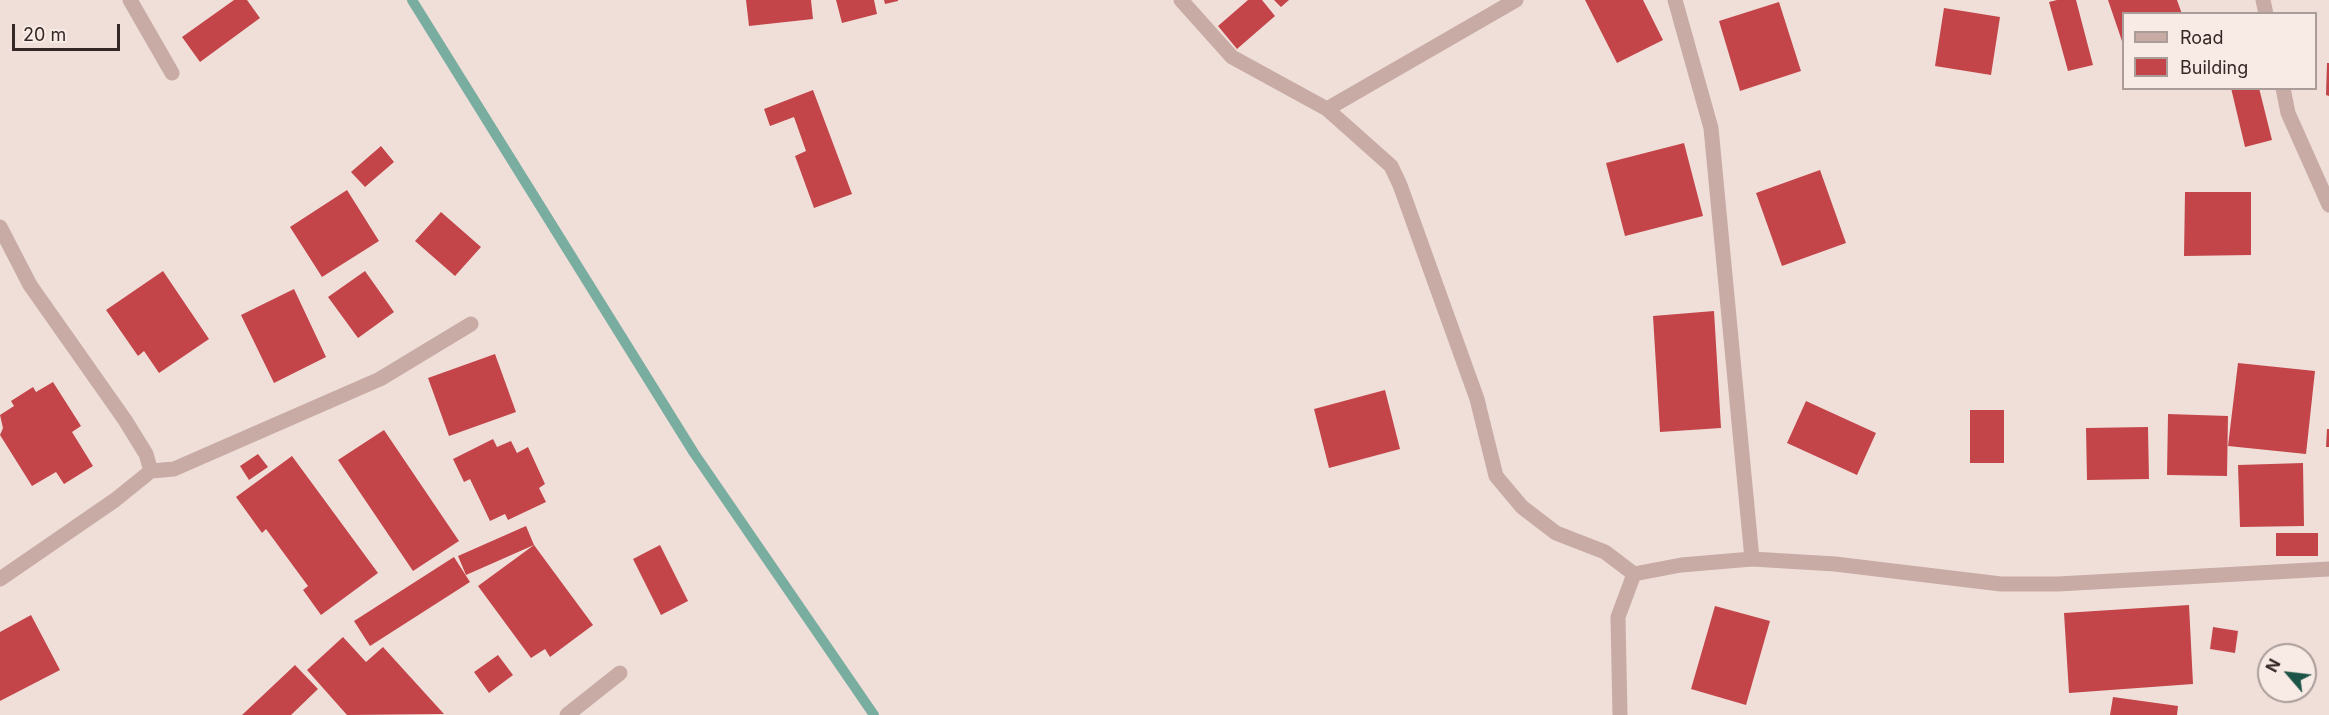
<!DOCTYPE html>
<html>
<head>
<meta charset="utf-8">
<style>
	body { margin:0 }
	#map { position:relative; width:2329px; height:715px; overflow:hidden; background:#f0dfd9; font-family:Inter,sans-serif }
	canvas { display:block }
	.legend { position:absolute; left:2122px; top:12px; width:195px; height:78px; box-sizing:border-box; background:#f8eae5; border:2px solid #aa9c99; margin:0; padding:8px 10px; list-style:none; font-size:18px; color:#342726 }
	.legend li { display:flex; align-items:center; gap:12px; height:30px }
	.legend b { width:30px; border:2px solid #aa9c99 }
	.north { position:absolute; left:2257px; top:643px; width:60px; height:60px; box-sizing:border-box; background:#f8eae5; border:2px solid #aa9c99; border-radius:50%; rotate:298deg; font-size:16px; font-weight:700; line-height:24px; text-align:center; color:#342726 }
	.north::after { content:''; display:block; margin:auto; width:21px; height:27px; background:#1d5448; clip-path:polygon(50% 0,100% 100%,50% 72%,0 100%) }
	.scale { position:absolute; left:12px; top:24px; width:108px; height:27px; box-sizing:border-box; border:3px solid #342726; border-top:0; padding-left:8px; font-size:18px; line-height:21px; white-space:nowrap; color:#342726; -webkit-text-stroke:4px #f8eae5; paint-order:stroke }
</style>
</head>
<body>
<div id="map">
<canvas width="2329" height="715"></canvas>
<ul class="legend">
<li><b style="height:8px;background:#c8aba5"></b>Road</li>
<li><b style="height:16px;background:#c3454a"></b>Building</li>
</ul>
<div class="north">N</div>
<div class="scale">20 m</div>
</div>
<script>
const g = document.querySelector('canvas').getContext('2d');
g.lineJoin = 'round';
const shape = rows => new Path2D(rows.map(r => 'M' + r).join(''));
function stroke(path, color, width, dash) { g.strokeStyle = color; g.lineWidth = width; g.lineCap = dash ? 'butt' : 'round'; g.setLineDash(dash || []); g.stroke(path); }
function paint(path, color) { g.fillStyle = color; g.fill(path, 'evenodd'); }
const stream = shape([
	[412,0,694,453,874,715]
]);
const building = shape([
	[234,0,247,0,260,18,200,62,182,37],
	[746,0,811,0,813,19,749,26],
	[836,0,874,0,877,14,842,23],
	[884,0,898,0,898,1,885,4],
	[1248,0,1262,0,1275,16,1237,49,1218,26],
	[1274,0,1289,0,1281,7],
	[1585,0,1643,0,1663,40,1617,63],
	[2057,0,2076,0,2093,65,2068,71,2049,2],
	[2108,0,2177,0,2182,14,2124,14,2123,44],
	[1779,2,1801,71,1740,91,1719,21],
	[1944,8,2000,17,1991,75,1935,66],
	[2327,63,2329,63,2329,96,2326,95],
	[2231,88,2259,88,2272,140,2245,147],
	[813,90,852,194,814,208,795,156,806,151,794,117,770,126,764,109],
	[1684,143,1703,216,1625,236,1606,163],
	[381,146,394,162,365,187,351,172],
	[1820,170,1846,243,1782,266,1756,193],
	[347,190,379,241,322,277,290,227],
	[2185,192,2251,192,2251,255,2184,256],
	[441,212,481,247,455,276,415,241],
	[163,271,209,339,159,373,144,351,138,356,106,310],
	[365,271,394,312,358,338,328,297],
	[294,289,326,357,274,383,241,315],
	[1714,311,1721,428,1660,432,1653,316],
	[495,354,516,412,449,436,428,378],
	[2238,363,2315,371,2306,454,2228,446],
	[53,382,81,426,72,432,93,466,64,484,56,472,32,486,0,435,3,428,0,415,14,406,11,401,33,387,36,392],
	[1385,390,1400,449,1329,468,1314,409],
	[1806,401,1876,433,1857,475,1787,443],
	[1970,410,2004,410,2004,463,1970,463],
	[2168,414,2228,416,2227,476,2167,475],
	[2148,427,2149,479,2087,480,2086,428],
	[2327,429,2329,429,2329,447,2326,447],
	[384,430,459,541,413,571,338,460],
	[493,439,497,447,511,441,517,453,528,447,545,484,539,488,546,502,508,520,505,514,490,521,470,479,464,482,453,459],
	[258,454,268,467,249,480,240,466],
	[292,456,378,573,321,615,303,590,308,586,266,529,262,533,236,497],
	[2303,463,2304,526,2240,527,2238,465],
	[526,526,534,545,593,625,550,657,545,649,531,658,478,586,534,545,466,575,458,556],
	[2276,533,2318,533,2318,556,2276,556],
	[660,545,688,601,661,615,633,559],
	[454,557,470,582,370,646,354,621],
	[2189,605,2193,684,2069,693,2064,613],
	[1715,606,1770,621,1746,705,1691,689],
	[31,615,60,670,0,701,0,632],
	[2213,627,2238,631,2235,653,2210,649],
	[343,637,366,662,383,647,444,714,347,715,307,670],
	[498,655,513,675,489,693,474,672],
	[295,665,318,689,291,715,242,715],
	[2113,697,2178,706,2177,715,2110,715]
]);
const minor = shape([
	[130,0,172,73],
	[1181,0,1232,57,1327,109,1391,166,1400,185,1477,399,1496,476,1522,507,1556,533,1605,552,1634,574,1681,565,1752,559,1835,564,2001,584,2058,584,2329,569],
	[1675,0,1711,128,1752,559],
	[2263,0,2266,14],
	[2283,88,2288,113,2329,205],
	[1327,109,1516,0],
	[0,227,30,285,125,420,146,454,151,471,174,469,380,379,471,324],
	[0,579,115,500,151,471],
	[567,715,620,673],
	[1620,715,1618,617,1634,574]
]);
stroke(stream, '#79ada0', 10);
paint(building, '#c3454a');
stroke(minor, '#c8aba5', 15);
</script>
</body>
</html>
